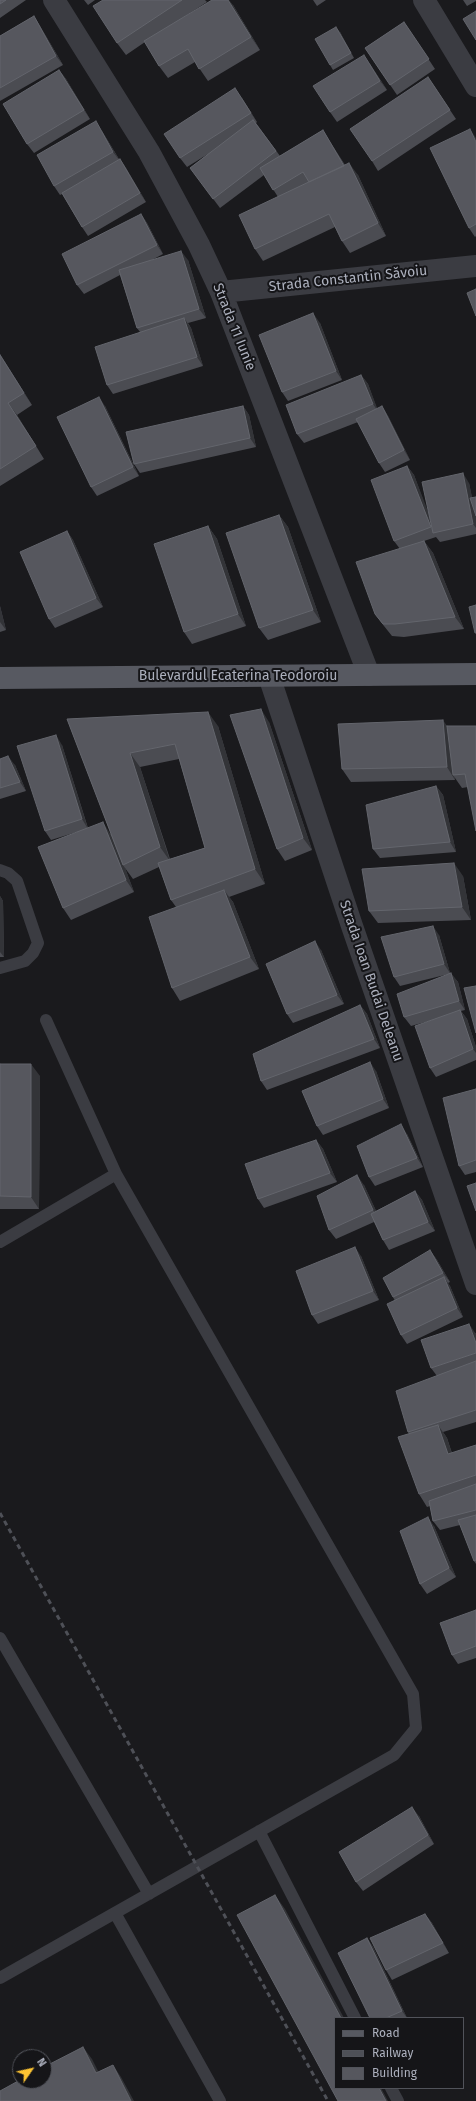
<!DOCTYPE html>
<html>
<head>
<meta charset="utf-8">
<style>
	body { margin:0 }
	#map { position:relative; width:476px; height:2101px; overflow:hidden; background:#1a1a1d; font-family:"Fira Sans",sans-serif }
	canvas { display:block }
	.legend { position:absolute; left:334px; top:2017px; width:130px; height:72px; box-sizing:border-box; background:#151518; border:1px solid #51535a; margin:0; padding:5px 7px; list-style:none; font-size:12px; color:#acb0bd }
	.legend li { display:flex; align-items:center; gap:8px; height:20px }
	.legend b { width:20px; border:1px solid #51535a }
	.north { position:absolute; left:12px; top:2049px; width:40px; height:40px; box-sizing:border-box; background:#151518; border:1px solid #51535a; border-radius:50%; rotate:56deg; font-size:11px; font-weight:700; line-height:16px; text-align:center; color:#acb0bd }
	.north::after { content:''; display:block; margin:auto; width:14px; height:18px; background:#fdc432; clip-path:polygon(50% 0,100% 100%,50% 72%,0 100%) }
</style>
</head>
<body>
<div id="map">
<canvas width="476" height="2101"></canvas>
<ul class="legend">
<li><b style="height:5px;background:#575961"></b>Road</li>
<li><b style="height:5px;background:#4e5057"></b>Railway</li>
<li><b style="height:11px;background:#56575e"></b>Building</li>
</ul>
<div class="north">N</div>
</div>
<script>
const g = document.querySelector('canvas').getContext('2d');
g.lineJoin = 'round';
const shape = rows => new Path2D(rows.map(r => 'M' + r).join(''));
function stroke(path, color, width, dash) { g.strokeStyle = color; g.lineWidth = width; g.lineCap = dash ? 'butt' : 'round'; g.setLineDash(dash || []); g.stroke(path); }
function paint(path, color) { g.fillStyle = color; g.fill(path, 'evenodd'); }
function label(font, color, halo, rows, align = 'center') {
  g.font = font + ' "Fira Sans",sans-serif'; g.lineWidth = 4; g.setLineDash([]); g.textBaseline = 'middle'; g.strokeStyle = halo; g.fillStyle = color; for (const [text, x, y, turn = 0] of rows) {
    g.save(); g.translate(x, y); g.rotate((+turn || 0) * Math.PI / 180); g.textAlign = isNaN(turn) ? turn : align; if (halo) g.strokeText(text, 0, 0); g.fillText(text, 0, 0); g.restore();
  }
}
const service = shape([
	[0,870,8,873,17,881,38,943,33,953,25,961,0,968],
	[0,1242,116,1174],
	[0,1638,149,1894],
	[259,1831,355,2018],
	[115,1913,220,2101],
	[0,1978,394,1755,416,1728,413,1694,116,1174,46,1020],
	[391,2088,398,2101]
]);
const minor = shape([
	[54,0,149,152,199,245,221,292,369,675],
	[424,0,476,86],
	[221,292,476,266],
	[269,676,352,926,476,1284]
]);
const primary = shape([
	[0,678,476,674]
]);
const rail = shape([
	[0,1513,328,2101]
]);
const wall = shape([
	[0,0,26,0,0,18],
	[84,0,95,0,88,5],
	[103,0,205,0,207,2,181,19,233,5,260,50,208,81,195,62,168,78,159,66,145,42,126,55,117,43],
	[313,0,326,0,317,6],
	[463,0,476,0,476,1,467,6],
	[34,16,40,26,63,65,0,101,0,36],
	[404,22,435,69,397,95,365,48],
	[340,32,354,58,333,70,330,65],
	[370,64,387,90,337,122,330,112],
	[59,70,66,79,90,119,34,153,27,144],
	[428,77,456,119,378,171,372,161],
	[242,98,257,122,256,123,280,156,323,130,329,140,345,165,358,175,386,236,350,253,342,241,335,227,263,261,255,249,278,197,264,175,220,208,190,168,208,154,187,167,180,158],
	[102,131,119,159,120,159,126,168,146,202,88,236,82,227,62,194,60,195,54,186],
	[476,138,476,236,475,237,469,228],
	[141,214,147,223,163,254,150,261,188,260,206,318,188,323,191,328,203,366,113,394,107,385,140,332,137,328,120,275,84,294,77,285],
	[320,323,342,380,288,401,282,392],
	[0,354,32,405,17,415,44,459,0,486],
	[361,375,368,384,377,409,382,406,388,416,410,460,385,472,379,463,358,422,304,443,297,434],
	[105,406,139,476,97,496,91,487],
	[243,406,249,415,256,447,140,473,134,464],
	[407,466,414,475,429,516,469,483,472,498,476,497,476,534,440,542,436,537,424,541,433,553,464,629,404,637,392,636,384,626,375,614,400,549,394,541],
	[279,515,288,527,321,622,268,640,259,628],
	[208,526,217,539,246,626,192,644,184,632],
	[67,531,73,540,103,607,55,628,49,619],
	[0,606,6,630,0,632],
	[67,719,218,726,265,884,229,897,233,902,259,969,180,1001,172,988,176,907,171,900,159,867,133,879,125,868,134,892,71,920,63,908,77,832,51,840,45,831,62,745,88,828,111,834],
	[179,759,205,848,170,859,140,767],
	[269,722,312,850,285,861,277,849],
	[447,726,476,726,476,831,468,787,462,788,455,778,455,780,351,782,342,769],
	[0,759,15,765,26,791,0,799],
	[436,786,443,795,456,852,380,858,373,849],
	[463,876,471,920,378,923,369,911],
	[0,896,3,901,4,957,0,957],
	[439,935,450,973,458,982,465,1010,461,1011,467,1019,476,1047,476,1060,436,1077,430,1068,433,1020,411,1026,404,1017,449,974,400,986,394,977],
	[321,950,344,1004,293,1023,287,1014],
	[360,1005,367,1014,380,1048,267,1090,261,1081],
	[0,1064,40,1076,39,1209,0,1209],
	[376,1071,389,1108,323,1135,317,1126],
	[476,1089,476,1172,465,1175,459,1166],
	[407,1134,423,1167,375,1186,369,1177],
	[316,1140,323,1149,337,1182,264,1208,258,1199],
	[364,1185,376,1211,415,1191,422,1200,435,1231,389,1250,383,1240,374,1222,336,1239,329,1230],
	[430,1250,437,1260,450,1282,448,1283,450,1286,463,1317,407,1344,401,1335,395,1301,393,1297],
	[361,1256,379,1300,318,1324,312,1315],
	[476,1333,476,1422,443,1432,447,1438,452,1453,476,1445,476,1564,474,1561,460,1525,440,1530,433,1521,430,1506,427,1507,419,1494,409,1434,408,1432,437,1376,431,1368],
	[434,1526,456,1577,427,1594,420,1584],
	[476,1610,476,1658,458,1664,452,1655],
	[419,1816,434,1844,363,1891,356,1882],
	[425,1914,432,1923,449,1953,392,1980,386,1970],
	[367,1938,373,1947,407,2018,370,2018]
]);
const shadedWall = shape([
	[228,0,229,0,233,5,260,50,251,37],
	[34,16,40,26,63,65,56,56],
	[336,27,340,32,354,58,351,53],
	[364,55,370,64,387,90,380,81],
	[59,70,66,79,90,119,84,110],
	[235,88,242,98,257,122,251,113],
	[96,121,120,161,113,152],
	[470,129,476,138,476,142],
	[323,130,350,175,344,166],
	[120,159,126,168,146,202,140,193],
	[349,163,358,175,386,236,378,223],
	[141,214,147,223,163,254,157,245],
	[181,251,188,260,206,318,199,309],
	[313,313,320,323,342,380,336,371],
	[184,318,191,328,203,366,197,357],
	[0,354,32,405,24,393,0,355],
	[361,375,368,384,379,413,373,404],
	[99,397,105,406,139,476,133,467],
	[8,403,17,415,44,459,36,446],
	[243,406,249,415,256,447,250,438],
	[382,406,388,416,410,460,404,450],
	[407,466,414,475,436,532,435,532,431,527],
	[463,473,469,483,476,515,476,528,473,524],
	[279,515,288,527,321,622,313,610],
	[208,526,217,539,246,626,238,614],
	[67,531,73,540,103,607,96,598],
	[424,541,433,553,464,629,455,617],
	[0,606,6,630,0,622],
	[261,709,269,722,312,850,303,838],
	[208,712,218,726,265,884,255,869],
	[443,720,451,732,453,775,455,778,455,780,447,767],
	[56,735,62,745,88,829,82,819],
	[130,753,140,767,170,861,160,847],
	[8,756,15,765,26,791,20,782],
	[436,786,443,795,456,852,450,842],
	[103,822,111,835,123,865,125,868,134,892,126,880],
	[454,863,463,876,471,920,462,907],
	[224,890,233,902,259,969,250,957],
	[0,896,3,901,4,957,0,952],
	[433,926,439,935,450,973,444,964],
	[315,941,321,950,344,1004,337,995],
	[451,973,458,982,465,1010,459,1001],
	[360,1005,367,1014,380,1048,374,1039],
	[460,1010,467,1019,476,1047,476,1053,473,1049],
	[370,1062,376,1071,389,1108,383,1099],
	[31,1064,40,1076,39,1209,31,1197],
	[401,1124,407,1134,423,1167,417,1158],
	[316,1140,323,1149,337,1182,330,1173],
	[357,1175,364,1185,380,1219,373,1210],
	[415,1191,422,1200,435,1231,428,1222],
	[355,1247,361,1256,379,1300,373,1291],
	[430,1250,437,1260,450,1282,443,1273],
	[444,1277,450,1286,463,1317,457,1308],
	[469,1324,476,1334,476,1343],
	[438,1425,447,1438,456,1467,448,1454],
	[428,1517,434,1526,456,1577,449,1568],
	[412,1807,419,1816,434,1844,428,1835],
	[275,1895,285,1909,344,2018,341,2018],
	[425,1914,432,1923,449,1953,443,1943],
	[367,1938,373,1947,407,2018,402,2011],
	[83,2047,92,2059,105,2085,96,2073],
	[113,2065,121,2077,134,2101,131,2101],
	[379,2088,381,2088,388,2101,386,2101]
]);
const building = shape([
	[0,0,6,0,0,4,0,0],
	[103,0,182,0,117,43,93,6,103,0],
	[212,0,228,0,251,37,199,69,188,49,159,66,144,41,212,0],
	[476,11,476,40,463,19,476,11],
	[34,16,56,56,0,88,0,36,34,16],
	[404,22,429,59,390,85,365,48,404,22],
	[336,27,351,53,330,65,315,39,336,27],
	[364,55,380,81,330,112,313,86,364,55],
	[59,70,84,110,27,144,3,104,59,70],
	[428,77,450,110,372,161,350,129,428,77],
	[235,88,251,113,180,158,164,134,235,88],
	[253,120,276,151,213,199,190,168,253,120],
	[96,121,113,152,54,186,37,155,96,121],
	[470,129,476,142,476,224,469,228,430,148,470,129],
	[323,130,344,166,309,182,303,172,273,190,260,168,323,130],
	[120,159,140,193,82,227,62,193,120,159],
	[349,163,378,223,342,241,329,214,255,249,239,215,349,163],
	[141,214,157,245,77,285,62,254,141,214],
	[181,251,199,309,137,328,119,270,181,251],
	[476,289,476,316,467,293,476,289],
	[313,313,336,371,282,392,259,335,313,313],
	[184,318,197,357,107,385,95,347,184,318],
	[0,355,24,393,8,403,36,446,0,469,0,355],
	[361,375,373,404,297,434,286,405,361,375],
	[99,397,133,467,91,487,57,417,99,397],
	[243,406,250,438,134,464,126,432,243,406],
	[382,406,404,450,379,463,356,419,382,406],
	[407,466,431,527,394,541,371,480,407,466],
	[463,473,473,524,433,533,422,482,463,473],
	[476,497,476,516,470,498,476,497],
	[279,515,313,610,259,628,226,533,279,515],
	[208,526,238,614,184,632,154,544,208,526],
	[67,531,96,598,49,619,20,552,67,531],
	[424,541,455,617,395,624,383,624,375,614,356,562,424,541],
	[476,605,476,633,475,633,469,607,476,605],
	[261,709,303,838,277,849,230,715,261,709],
	[208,712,255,869,171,900,158,863,205,848,175,744,130,753,160,847,123,865,67,719,208,712],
	[443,720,447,767,342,769,338,724,443,720],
	[447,726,476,726,476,831,465,774,453,775,447,726],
	[56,735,82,819,45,831,17,746,56,735],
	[8,756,20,782,0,788,0,759,8,756],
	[436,786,450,842,373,849,366,805,436,786],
	[103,822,126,880,63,908,38,847,103,822],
	[454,863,462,907,369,911,362,869,454,863],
	[224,890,250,957,172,988,149,917,224,890],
	[433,926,444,964,394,977,381,937,433,926],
	[315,941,337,995,287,1014,266,964,315,941],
	[451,973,459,1001,404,1017,397,994,451,973],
	[476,986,476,1033,464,988,476,986],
	[360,1005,374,1039,261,1081,253,1054,360,1005],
	[460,1010,473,1049,430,1068,415,1026,460,1010],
	[370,1062,383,1099,317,1126,302,1091,370,1062],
	[0,1064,31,1064,31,1197,0,1196,0,1064],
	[476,1089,476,1160,459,1166,443,1098,476,1089],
	[401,1124,417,1158,369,1177,357,1146,401,1124],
	[316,1140,330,1173,258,1199,245,1164,316,1140],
	[357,1175,373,1210,329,1230,317,1196,357,1175],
	[476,1183,476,1211,467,1186,476,1183],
	[415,1191,428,1222,383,1240,371,1214,415,1191],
	[355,1247,373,1291,312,1315,296,1271,355,1247],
	[430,1250,443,1273,393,1297,383,1278,430,1250],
	[444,1277,457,1308,401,1335,387,1304,444,1277],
	[469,1324,476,1343,476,1353,431,1368,421,1340,469,1324],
	[476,1361,476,1410,408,1432,396,1391,476,1361],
	[438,1425,448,1454,476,1445,476,1475,419,1494,398,1437,438,1425],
	[476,1484,476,1510,433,1521,429,1501,476,1484],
	[476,1515,476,1560,474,1561,458,1520,476,1515],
	[428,1517,449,1568,420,1584,400,1531,428,1517],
	[476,1610,476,1646,452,1655,440,1623,476,1610],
	[412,1807,428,1835,356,1882,339,1852,412,1807],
	[275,1895,341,2018,335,2018,335,2088,379,2088,386,2101,338,2101,237,1915,275,1895],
	[425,1914,443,1943,386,1970,370,1938,425,1914],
	[367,1938,402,2011,386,2018,370,2018,338,1953,367,1938],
	[83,2047,96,2073,113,2065,131,2101,0,2101,0,2091,20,2080,20,2081,44,2081,44,2067,83,2047]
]);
const streetNames = [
	["Strada Constantin Săvoiu",348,279,-6],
	["Strada 11 Iunie",234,327,68],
	["Bulevardul Ecaterina Teodoroiu",238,676],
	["Strada Ioan Budai Deleanu",371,981,71]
];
stroke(service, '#3b3c42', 12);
stroke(minor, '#3b3c42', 22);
stroke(primary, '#575961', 22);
stroke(rail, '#4e5057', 3, [5, 4]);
paint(wall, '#4b4c52');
paint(shadedWall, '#333438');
paint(building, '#56575e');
stroke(building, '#63656c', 1);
label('14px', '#acb0bd', '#151518', streetNames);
</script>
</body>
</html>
